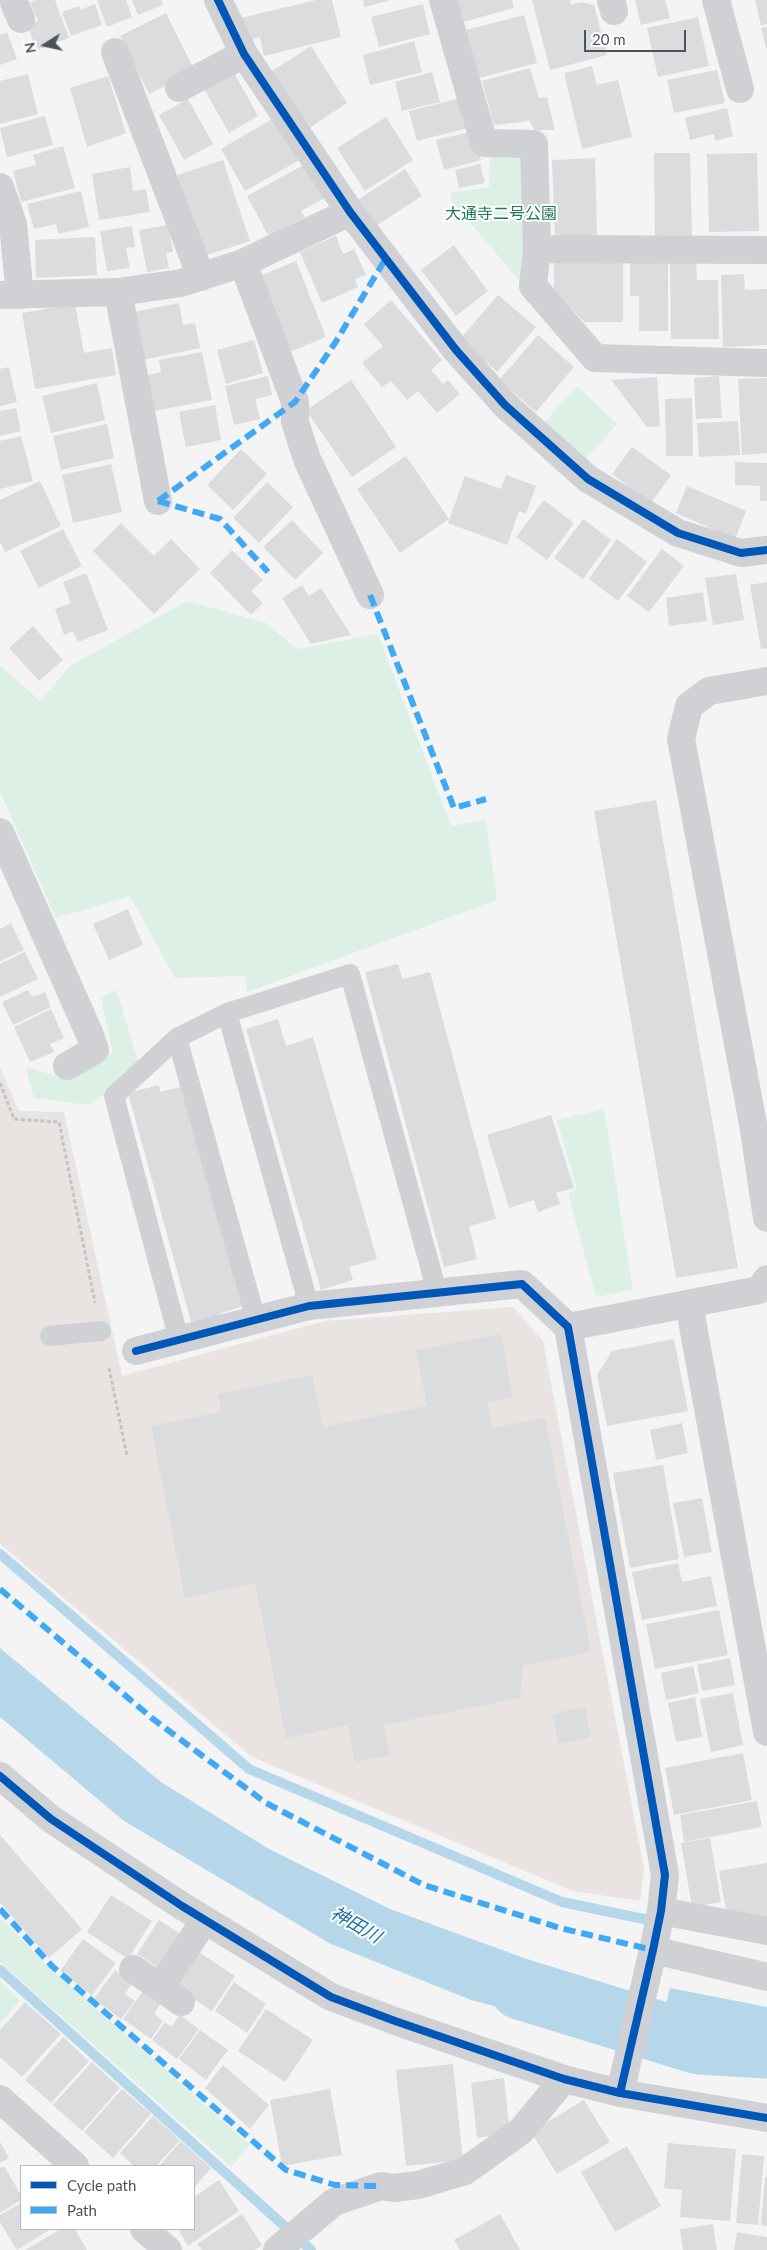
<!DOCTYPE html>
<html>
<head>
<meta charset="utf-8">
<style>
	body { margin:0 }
	#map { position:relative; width:767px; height:2250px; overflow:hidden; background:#f4f4f4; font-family:Lato,sans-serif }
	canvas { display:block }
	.legend { position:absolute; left:20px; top:2165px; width:175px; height:65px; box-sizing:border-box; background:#fff; border:1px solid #b7babf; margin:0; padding:6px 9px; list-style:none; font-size:15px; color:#4c535e }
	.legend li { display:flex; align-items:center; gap:10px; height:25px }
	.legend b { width:25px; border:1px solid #b7babf }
	.north { position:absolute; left:20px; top:20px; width:50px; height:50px; -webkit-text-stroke:4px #fff; paint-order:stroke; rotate:260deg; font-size:14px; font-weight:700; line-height:20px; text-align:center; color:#4c535e }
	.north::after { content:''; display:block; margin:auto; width:18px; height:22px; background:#4c535e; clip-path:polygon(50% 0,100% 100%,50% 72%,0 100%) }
	.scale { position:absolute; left:584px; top:30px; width:102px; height:22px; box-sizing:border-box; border:2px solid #4c535e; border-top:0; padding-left:6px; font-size:15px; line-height:18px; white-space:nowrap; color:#4c535e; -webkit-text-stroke:4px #fff; paint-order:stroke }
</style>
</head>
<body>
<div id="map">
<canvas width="767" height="2250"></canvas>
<ul class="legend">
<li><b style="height:6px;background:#0057b8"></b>Cycle path</li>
<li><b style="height:6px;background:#3fa9f5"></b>Path</li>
</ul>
<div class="north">N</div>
<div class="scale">20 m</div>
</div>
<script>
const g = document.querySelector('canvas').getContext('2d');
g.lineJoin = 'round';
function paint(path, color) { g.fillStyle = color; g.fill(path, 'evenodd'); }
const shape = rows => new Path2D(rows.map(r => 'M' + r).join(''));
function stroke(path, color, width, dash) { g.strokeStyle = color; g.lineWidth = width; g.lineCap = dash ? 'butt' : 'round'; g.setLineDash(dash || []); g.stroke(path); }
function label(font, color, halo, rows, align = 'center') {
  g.font = font + ' Lato,"Noto Sans JP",sans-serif'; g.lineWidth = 4; g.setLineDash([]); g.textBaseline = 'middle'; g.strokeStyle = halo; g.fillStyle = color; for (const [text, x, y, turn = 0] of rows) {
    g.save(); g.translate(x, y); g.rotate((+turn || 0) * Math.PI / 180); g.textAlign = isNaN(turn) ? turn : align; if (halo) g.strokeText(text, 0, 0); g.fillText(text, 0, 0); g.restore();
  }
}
const medical = shape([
	[0,1067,19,1111,64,1112,122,1376,325,1321,513,1307,543,1341,644,1869,640,1901,573,1891,252,1757,0,1544]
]);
const green = shape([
	[490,150,527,152,522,284,451,200,451,193,489,187],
	[577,386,617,424,584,461,543,424],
	[187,601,266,623,297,649,378,634,451,826,486,820,497,900,247,992,245,976,175,978,130,896,56,918,0,792,0,665,40,701,70,666],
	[116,990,139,1063,119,1085,89,1105,34,1098,26,1067,70,1080,113,1053,101,998],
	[604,1109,633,1290,596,1297,568,1193,577,1189,557,1120],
	[0,1918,51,1969,250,2145,231,2167,0,1962],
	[0,1981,20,2000,0,2024]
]);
const water = shape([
	[0,1648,161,1782,269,1849,390,1909,606,1988,596,2033,471,2000,331,1944,124,1821,0,1717],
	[670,1988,767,2007,767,2064,655,2053]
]);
const stream = shape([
	[0,1554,249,1769,562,1902,658,1922],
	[0,1970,311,2250]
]);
const river = shape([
	[520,1989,699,2044,767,2048]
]);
const building = shape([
	[36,0,55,0,69,38,37,50,27,25,38,21,30,2],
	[97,0,126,0,132,17,107,27],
	[132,0,161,0,163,5,138,15],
	[316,0,332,0,341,37,264,56,260,37,247,41,241,18],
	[363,0,388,0,388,1,364,7],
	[457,0,512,0,514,8,463,22],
	[532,0,570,0,571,5,581,2,594,5,607,55,550,70],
	[635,0,665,0,670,18,641,25],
	[755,0,767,0,767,24,761,25],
	[95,4,102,25,71,36,62,12,79,6,80,10],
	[423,4,430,34,379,47,371,17],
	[166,13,195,71,149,94,120,36],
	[524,15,537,63,479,78,466,30],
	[698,17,709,66,658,77,647,28],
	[767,27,767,48,766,48,761,28],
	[7,32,17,59,0,65,0,35],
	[414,41,422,72,370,85,363,55],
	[311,46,347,103,303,132,266,75],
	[592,66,597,85,618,80,632,137,582,149,564,73],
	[530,68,539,98,547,97,555,130,534,130,530,121,494,125,482,81],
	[717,70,725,103,674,113,667,80],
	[233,71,258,116,229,133,203,87],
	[432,72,440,102,402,111,395,82],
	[28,74,38,114,0,124,0,81],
	[108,76,126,133,87,147,70,88],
	[461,98,468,128,417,141,409,111],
	[188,99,213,144,184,160,159,115],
	[727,108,733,136,715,141,714,134,690,140,685,118],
	[279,115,303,158,245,191,221,149],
	[45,116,53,145,7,157,0,128],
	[386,117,413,160,365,191,337,148],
	[474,131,481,160,444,170,436,140],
	[63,146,75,188,21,202,13,171,36,165,33,155],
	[654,153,690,153,692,237,655,238],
	[757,153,759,231,709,232,707,154],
	[595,158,597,236,555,237,552,160],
	[223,160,250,241,204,256,177,175],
	[309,162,328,196,301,211,305,217,269,237,247,196],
	[480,164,485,183,459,188,455,170],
	[130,167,133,191,146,189,150,212,99,220,92,174],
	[405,169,422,196,373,228,356,201],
	[81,191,89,227,58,234,56,224,34,229,27,204],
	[168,225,173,252,166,253,169,268,147,272,139,230],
	[132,226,135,247,126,248,130,268,107,271,100,231],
	[336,236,343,254,354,249,366,275,355,279,358,287,322,303,300,252],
	[95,237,97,275,36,278,35,240],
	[454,245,488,291,456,316,421,270],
	[554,258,623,258,623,322,584,322,554,290],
	[670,258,696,259,697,280,718,280,719,339,671,339],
	[630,259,668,259,668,331,639,331,639,296,630,296],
	[296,261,326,337,287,353,257,277],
	[744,274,745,290,767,289,767,345,723,347,721,275],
	[498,295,536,327,497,372,460,339],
	[391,300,442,360,431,370,443,384,448,380,460,394,437,413,418,391,407,400,391,381,382,387,362,363,383,346,364,324],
	[179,303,183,325,195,323,200,348,142,360,133,312],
	[75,304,84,353,112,348,116,375,35,389,22,313],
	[538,335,574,367,536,412,499,380],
	[254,340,263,373,226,384,217,350],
	[202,352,212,400,154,411,148,375,161,372,159,360],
	[9,367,17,402,0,406,0,369],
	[268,376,272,395,255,399,260,419,234,425,225,386],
	[719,376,722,418,696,419,694,378],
	[657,377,660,426,647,427,611,380],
	[767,378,767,453,742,455,738,379],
	[351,380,396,447,352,477,306,410],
	[97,383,105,420,51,433,42,396],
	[692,398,693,456,666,456,665,399],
	[215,405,221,440,186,447,179,412],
	[16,408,21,431,0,436,0,411],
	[738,421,740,455,699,457,697,423],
	[107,424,114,458,61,470,53,436],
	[21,436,33,481,0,489,0,441],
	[632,447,671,475,651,503,612,474],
	[241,449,267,474,233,510,207,485],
	[406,456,449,519,400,553,357,489],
	[735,462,767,463,767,501,760,501,760,486,735,485],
	[111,464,122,512,73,523,62,475],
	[506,475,536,486,526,514,519,511,507,545,448,523,465,476,501,489],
	[40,481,61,526,5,552,0,542,0,500],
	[267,482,293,507,259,543,233,518],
	[687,486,746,511,735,539,676,513],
	[544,500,574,523,547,560,516,537],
	[583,519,611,540,583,579,554,558],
	[292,520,323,553,295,580,263,547],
	[121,523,154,556,171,539,200,569,154,614,93,551],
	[63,529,82,566,39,588,20,551],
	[617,539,647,562,618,601,589,579],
	[662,549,684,566,649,612,627,596],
	[232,550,263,580,251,591,263,603,251,615,210,573],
	[86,573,108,630,78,642,73,631,64,635,55,609,71,603,63,582],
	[736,574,744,620,713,625,705,578],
	[767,582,767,648,761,649,750,585],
	[302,585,309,596,321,588,351,635,311,644,282,598],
	[703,592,707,621,669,626,666,598],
	[33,626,63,660,39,681,9,648],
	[656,800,738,1268,676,1278,594,811],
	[128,909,143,945,109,960,93,924],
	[11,923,24,950,0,961,0,929],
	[25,952,38,979,0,997,0,964],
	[398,964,402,979,430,972,496,1219,469,1226,477,1259,444,1267,365,972],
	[28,990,32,997,45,992,51,1007,13,1025,2,1002],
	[51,1009,64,1038,50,1044,54,1052,30,1062,14,1027],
	[278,1019,286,1046,313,1037,377,1259,349,1267,353,1280,321,1290,246,1029],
	[159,1085,160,1092,184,1086,244,1306,221,1313,223,1321,193,1329,128,1093],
	[551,1115,574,1188,556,1193,560,1204,538,1212,534,1200,509,1208,487,1135],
	[501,1334,513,1397,487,1403,492,1428,545,1418,591,1652,523,1666,520,1698,384,1725,390,1755,355,1762,348,1725,286,1738,255,1583,185,1598,151,1426,221,1412,218,1394,312,1375,323,1427,427,1406,416,1350],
	[674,1339,688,1411,607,1426,597,1375,612,1351],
	[682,1423,688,1453,656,1460,650,1430],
	[663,1465,679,1559,630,1568,613,1473],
	[702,1498,712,1552,684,1557,673,1503],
	[678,1563,682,1582,711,1576,717,1606,642,1620,632,1572],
	[719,1610,728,1655,655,1669,646,1624],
	[730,1658,735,1685,702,1691,697,1665],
	[693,1666,699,1693,666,1700,661,1673],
	[733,1693,743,1745,711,1752,700,1699],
	[695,1697,702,1737,676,1742,668,1703],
	[585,1707,591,1737,559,1744,552,1714],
	[743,1753,752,1800,674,1815,665,1768],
	[757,1801,762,1827,684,1842,680,1815],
	[0,1835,82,1929,49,1958,0,1903],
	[710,1838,721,1902,692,1907,681,1843],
	[767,1863,767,1921,755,1924,750,1914,726,1910,719,1871],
	[111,1895,152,1921,128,1959,87,1932],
	[159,1920,181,1934,159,1968,137,1954],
	[83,1939,116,1963,92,1995,60,1971],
	[199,1952,235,1976,212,2011,176,1987],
	[115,1970,133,1982,125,1994,135,2001,121,2019,94,1999],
	[234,1982,266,2004,247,2033,215,2011],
	[144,1990,161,2003,154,2014,163,2021,151,2039,123,2019],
	[25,2002,61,2034,22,2077,0,2057,0,2030],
	[266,2009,313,2040,285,2082,238,2051],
	[180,2015,199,2029,177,2059,152,2040,165,2022,171,2027],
	[200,2030,228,2050,206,2080,179,2059],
	[63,2037,89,2061,51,2103,25,2080],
	[92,2062,120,2088,82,2131,53,2105],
	[453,2064,463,2160,406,2166,396,2070],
	[223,2065,269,2105,250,2129,205,2088],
	[504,2078,510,2133,477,2138,471,2083],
	[122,2089,151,2114,113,2158,84,2132],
	[330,2089,342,2155,282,2166,270,2100],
	[584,2100,610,2142,557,2174,531,2132],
	[153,2116,180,2140,156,2166,134,2166,120,2153],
	[181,2141,211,2168,194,2188,194,2166,159,2166],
	[0,2142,9,2158,0,2163],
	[668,2143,736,2149,730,2221,680,2217,682,2190,664,2188],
	[627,2146,661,2206,615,2232,581,2172],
	[742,2154,764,2156,758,2225,736,2223],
	[4,2166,21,2195,21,2200,0,2213,0,2168],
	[765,2177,767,2177,767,2226,761,2225],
	[219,2180,239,2211,188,2246,179,2231,183,2229,194,2229,194,2197],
	[21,2203,21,2229,49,2230,17,2250,0,2222,0,2215],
	[242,2214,262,2245,255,2250,202,2250,197,2244],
	[500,2214,520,2250,460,2250,454,2240],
	[713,2224,717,2250,683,2250,680,2229],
	[61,2229,75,2229,87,2250,25,2250],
	[737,2232,767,2237,767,2250,734,2250]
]);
const path = shape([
	[0,1083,14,1119,59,1122,95,1303],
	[109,1368,127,1456]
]);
const lane = shape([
	[227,1013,309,1306],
	[177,1038,256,1320],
	[50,1336,101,1331],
	[179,1340,114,1096,177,1038,227,1013,350,974,437,1292]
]);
const street = shape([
	[13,0,21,19],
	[218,0,244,54,350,212,456,350,505,405,588,479,678,533,741,553,767,550],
	[443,0,484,143,534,144,537,249],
	[611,0,614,11],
	[716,0,740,89],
	[115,52,201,277],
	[179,88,244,54],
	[0,187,13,224,20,295],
	[767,250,537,249,533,286,595,358,767,363],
	[243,263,295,402,295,422,307,459,370,595],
	[118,292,158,501],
	[0,295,118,292,181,283,243,263,350,212],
	[767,681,709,691,689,706,681,739,753,1124,767,1218],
	[0,832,90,1035,95,1050,67,1066],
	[689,1304,767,1732],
	[568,1327,759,1290,767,1279],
	[136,1351,309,1306,522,1284,568,1327,665,1875,661,1911,653,1950,620,2093],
	[0,1776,51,1819,182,1906,331,1997,395,2021,564,2079,620,2093,767,2118],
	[661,1911,767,1931],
	[653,1950,767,1977],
	[133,1969,160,1987,205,1920],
	[160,1987,181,2002],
	[0,2099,75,2166],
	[144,2229,168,2250],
	[277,2250,334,2202,381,2186,394,2188,418,2185,465,2171,521,2131,564,2079]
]);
const quiet = shape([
	[158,501,295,402,335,343,386,258],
	[158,501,220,519,268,572],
	[370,595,454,808,486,799],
	[0,1589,153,1719,266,1803,424,1885,560,1928,653,1950],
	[0,1909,52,1966,286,2170,335,2185,381,2186]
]);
const cycleway = shape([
	[218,0,244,54,350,212,456,350,505,405,588,479,678,533,741,553,767,550],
	[136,1351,309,1306,522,1284,568,1327,665,1875,661,1911,653,1950,620,2093],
	[0,1776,51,1819,182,1906,331,1997,395,2021,564,2079,620,2093,767,2118]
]);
const parkNames = [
	["大通寺二号公園",501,214]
];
const waterNames = [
	["神田川",356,1925,30]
];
paint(medical, '#e9e3e2');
paint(green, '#dcf0e6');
paint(water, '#b5d7e9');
stroke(stream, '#b5d7e9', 10);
stroke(river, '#b5d7e9', 61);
paint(building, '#dbdcdd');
stroke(path, '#bec7c6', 3, [4, 2.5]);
stroke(lane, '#cfd1d4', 20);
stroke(street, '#cfd1d4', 28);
stroke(quiet, '#3fa9f5', 6, [12, 6]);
stroke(cycleway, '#0057b8', 8);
label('16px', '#237a5b', '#fff', parkNames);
label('italic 18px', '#1d72a1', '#fff', waterNames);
</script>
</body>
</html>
